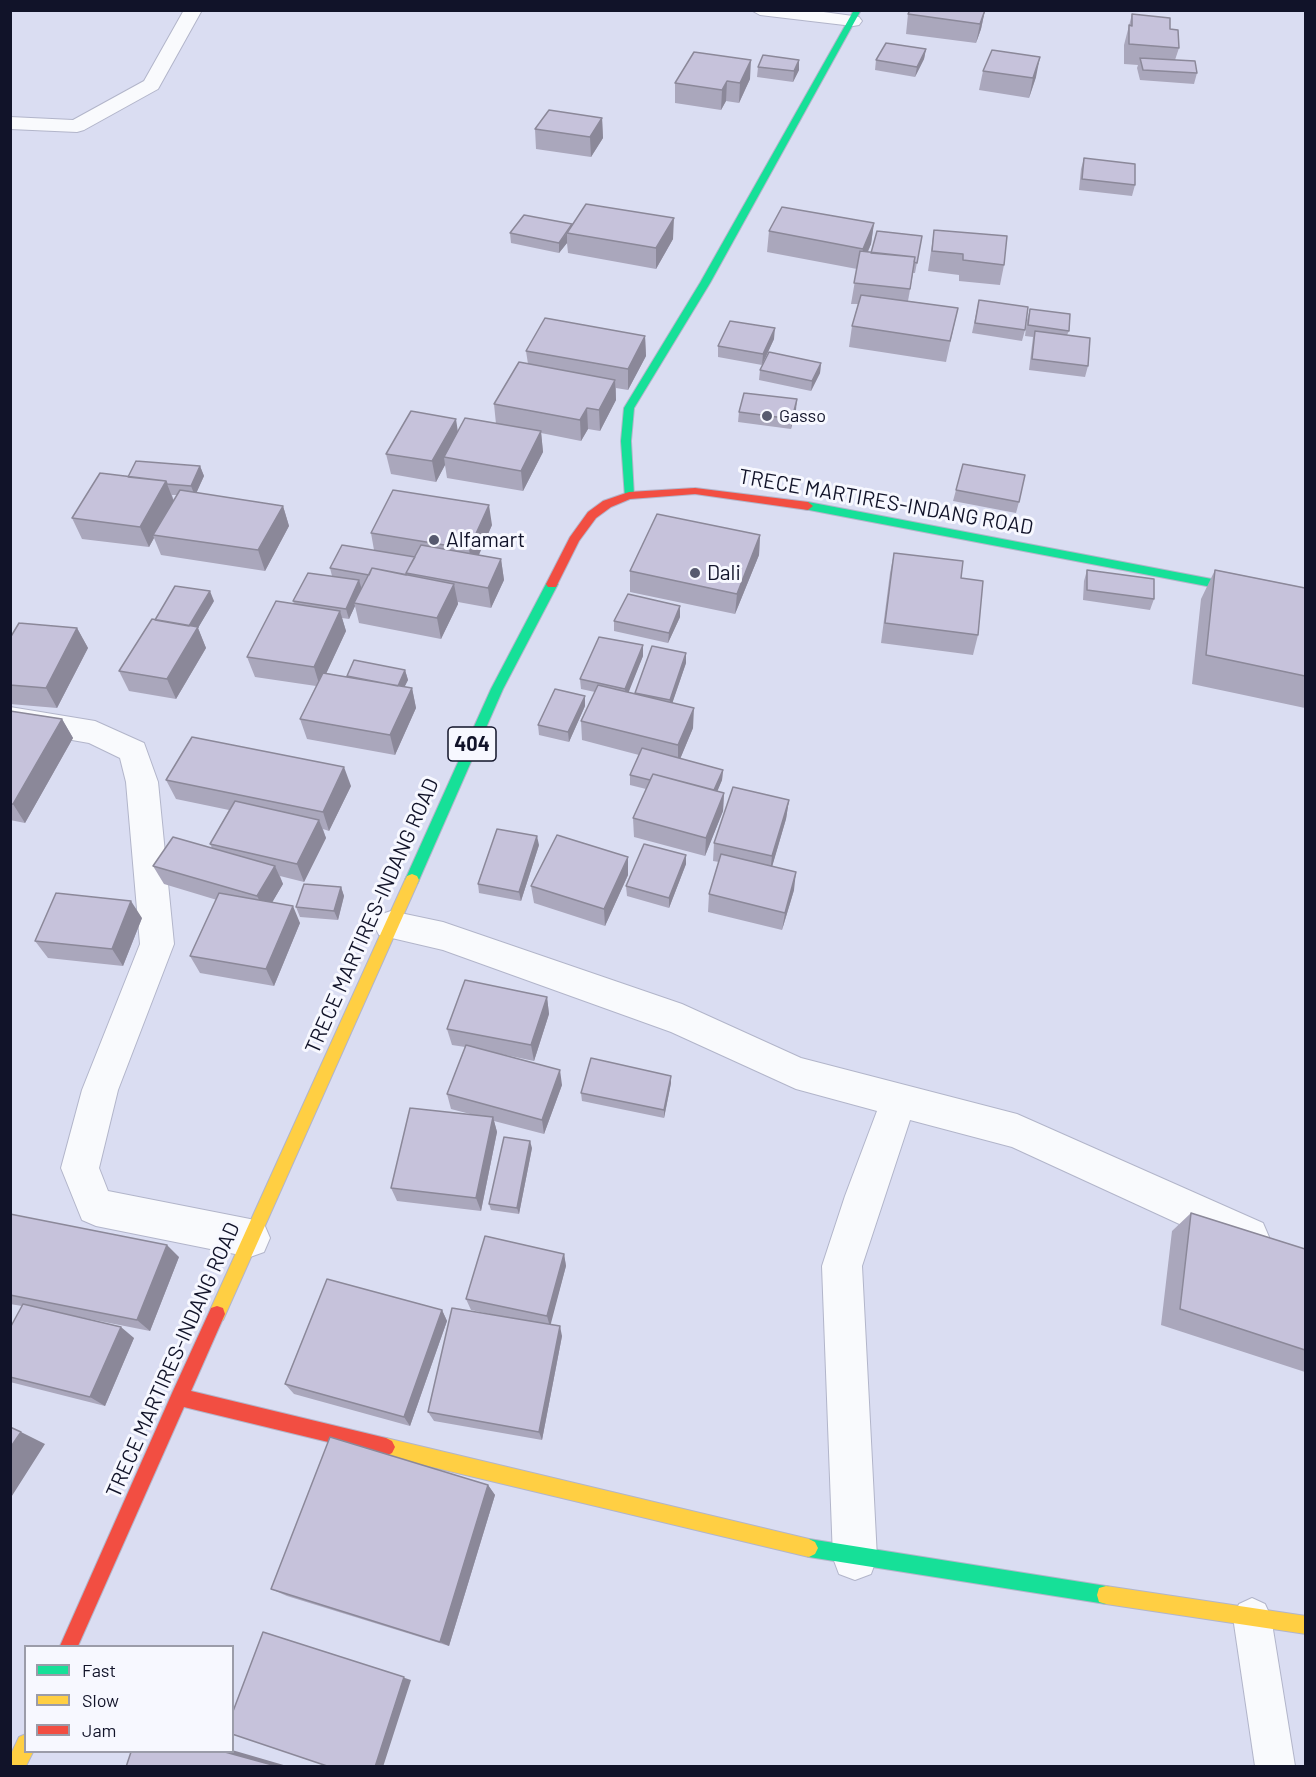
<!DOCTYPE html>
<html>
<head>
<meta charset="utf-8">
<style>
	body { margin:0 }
	#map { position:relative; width:1316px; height:1777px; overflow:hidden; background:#daddf2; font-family:Barlow,sans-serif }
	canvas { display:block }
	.frame { position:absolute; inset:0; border:12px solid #111329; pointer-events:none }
	.legend { position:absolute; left:24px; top:1645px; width:210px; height:108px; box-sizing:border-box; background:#f7f8ff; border:2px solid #9b9ca9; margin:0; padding:8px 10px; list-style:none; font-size:18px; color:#111329 }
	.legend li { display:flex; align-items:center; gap:12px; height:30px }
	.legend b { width:30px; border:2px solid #9b9ca9 }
</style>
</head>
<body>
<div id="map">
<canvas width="1316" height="1777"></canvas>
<div class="frame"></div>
<ul class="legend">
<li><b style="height:8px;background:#16e098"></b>Fast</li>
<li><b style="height:8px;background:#ffcf43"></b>Slow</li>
<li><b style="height:8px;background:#f24e42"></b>Jam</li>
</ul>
</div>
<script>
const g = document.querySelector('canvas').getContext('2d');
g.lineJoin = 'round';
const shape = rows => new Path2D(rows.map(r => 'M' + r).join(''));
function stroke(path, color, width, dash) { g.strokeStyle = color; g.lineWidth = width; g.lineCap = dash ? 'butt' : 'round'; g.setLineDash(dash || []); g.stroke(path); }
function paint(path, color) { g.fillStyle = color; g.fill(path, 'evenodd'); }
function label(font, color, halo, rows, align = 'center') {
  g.font = font + ' Barlow,sans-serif'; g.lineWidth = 6; g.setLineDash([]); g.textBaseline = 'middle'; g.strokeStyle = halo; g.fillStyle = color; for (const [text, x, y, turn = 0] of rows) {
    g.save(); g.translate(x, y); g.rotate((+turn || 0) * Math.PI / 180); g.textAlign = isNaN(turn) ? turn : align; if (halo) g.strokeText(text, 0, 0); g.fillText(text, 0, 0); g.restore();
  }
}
const lane = shape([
	[1252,1598,1265,1604,1271,1617,1295,1766,1255,1766,1233,1617,1239,1604,1252,1598]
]);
const street = shape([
	[184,10,202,10,158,89,84,130,77,132,10,129,10,117,73,120,144,81,184,10],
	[751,10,809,10,853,16,859,17,862,21,859,25,853,26,760,15,751,10],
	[10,707,95,721,144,743,158,782,174,944,118,1090,99,1168,108,1191,250,1219,264,1224,270,1238,264,1252,250,1257,96,1226,82,1220,61,1168,82,1090,140,944,126,782,120,758,89,743,10,729,10,707],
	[391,911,443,922,682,1004,801,1058,1017,1114,1263,1223,1269,1237,1263,1251,1249,1256,1012,1147,910,1120,862,1266,877,1558,871,1574,855,1580,839,1574,833,1558,822,1266,845,1196,877,1111,796,1089,671,1032,443,950,379,935,374,925,379,915,391,911]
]);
const fast = shape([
	[854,10,861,10,710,283,634,408,631,441,634,496,633,498,625,498,621,441,624,408,700,283,854,10],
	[808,502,1306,597,1306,605,804,509,803,506,808,502],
	[552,580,558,584,503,689,419,880,417,884,412,886,407,884,405,880,491,689,546,584,552,580],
	[809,1539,1106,1586,1113,1588,1115,1595,1113,1602,1106,1604,809,1557,803,1554,800,1548,803,1542,809,1539]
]);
const slow = shape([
	[412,874,417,876,419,880,223,1320,217,1322,211,1320,209,1314,211,1308,405,880,407,876,412,874],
	[386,1438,809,1539,815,1542,818,1548,815,1554,809,1557,386,1456,380,1453,377,1447,380,1441,386,1438],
	[1106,1586,1306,1616,1306,1634,1106,1604,1099,1602,1097,1595,1099,1588,1106,1586],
	[26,1734,26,1752,33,1752,26,1766,10,1766,10,1756,19,1737,26,1734]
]);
const jam = shape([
	[695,488,808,502,813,506,808,510,695,494,630,499,611,507,596,518,579,541,556,587,548,587,546,584,570,537,588,512,603,501,629,492,695,488],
	[217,1306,223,1308,225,1314,191,1391,386,1438,392,1441,395,1447,392,1453,386,1456,184,1407,78,1646,60,1646,173,1391,211,1308,217,1306]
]);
const wall = shape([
	[985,10,981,29,976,43,906,34,908,14],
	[1132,14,1170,29,1179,48,1175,60,1197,73,1194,84,1140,80,1137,68,1138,65,1124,64,1124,45],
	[926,49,924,59,915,77,875,70,876,60],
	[758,67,799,70,793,82,757,77],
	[983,71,1036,77,1029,98,979,90],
	[750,79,739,103,726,101,721,110,675,103,675,83],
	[602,118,603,138,591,157,536,149,535,129],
	[1084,158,1135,185,1132,196,1079,190,1081,169],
	[874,223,871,244,868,252,871,253,922,236,915,273,913,273,908,301,958,308,946,362,849,347,852,326,858,304,851,304,857,269,767,252,769,231],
	[572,224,673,239,656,269,568,253,567,243,559,253,511,243,510,233],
	[934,230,1004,265,1000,285,959,281,959,275,928,271,931,251],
	[979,300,1025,330,1022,341,972,333],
	[1030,309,1069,331,1067,335,1088,366,1085,377,1029,370,1033,337,1025,336,1027,320],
	[645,336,646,356,628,390,616,388,616,400,600,431,588,429,581,441,541,433,543,452,523,491,447,478,445,465,436,482,391,474,386,454,458,432,496,424,494,404,528,364,526,351],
	[774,339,762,365,718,357,718,346],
	[821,363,820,373,811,391,759,380,760,370],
	[796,410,791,429,738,422,739,412],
	[963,464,1019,502,1016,513,953,501],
	[200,466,204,476,196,493,283,506,289,526,265,571,161,555,154,538,149,547,82,539,72,518,128,477],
	[172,495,177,495,174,501],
	[492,525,479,555,501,559,504,580,491,608,458,602,458,604,441,639,359,623,355,606,349,619,342,618,346,631,326,673,347,677,405,670,408,680,404,687,412,688,416,708,395,755,307,739,300,719,316,686,255,677,247,657,294,604,293,601,332,576,330,568,374,550,371,533],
	[760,535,759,555,735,614,630,592,630,571],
	[894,553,961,578,978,635,973,655,881,643,890,573],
	[1087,570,1154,599,1150,610,1083,600,1084,581],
	[1215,570,1305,588,1305,708,1192,684,1201,599],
	[214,601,198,628,206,648,176,699,129,691,119,671,155,620],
	[680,617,668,643,614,631,614,621],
	[77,628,88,648,57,708,10,704,10,638],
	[643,645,643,656,628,692,635,694,635,693,686,663,672,703,693,728,680,759,723,770,722,780,717,791,724,793,723,811,705,856,634,837,633,818,646,789,630,785,630,775,639,755,582,740,581,721,595,692,581,689,580,679],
	[585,706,569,742,539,735,538,725],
	[10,711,62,719,73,738,25,823,10,820],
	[166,780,351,786,329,831,323,829,326,838,304,882,280,876,283,884,272,902,300,923,274,986,200,973,190,956,217,900,164,884,153,866,212,848,210,844,229,810,176,799],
	[789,800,786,819,772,866,794,890,782,930,708,912,709,894,719,862,713,861,714,843],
	[539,845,521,901,479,893,478,884],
	[686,855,686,864,669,908,627,896,626,886],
	[628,875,605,926,534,903,531,886],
	[341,887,344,896,338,920,300,917,296,907],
	[142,918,123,966,48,958,35,941],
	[547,997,549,1014,534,1061,496,1053,562,1085,544,1134,494,1121,497,1132,481,1211,397,1201,391,1188,474,1115,451,1109,447,1094,465,1047,452,1045,447,1029],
	[671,1083,664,1118,582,1101,581,1093],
	[532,1148,519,1214,491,1210,489,1204],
	[1191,1213,1305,1249,1305,1372,1161,1325,1172,1231],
	[10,1214,179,1257,150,1331,74,1316,134,1338,105,1406,10,1382,10,1328,22,1306,10,1304],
	[564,1254,566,1266,550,1324,562,1336,542,1440,434,1421,428,1412,494,1315,471,1310,466,1299],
	[442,1310,447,1321,410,1426,294,1394,285,1384],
	[488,1485,495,1495,449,1646,287,1596,271,1589]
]);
const shadedWall = shape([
	[985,10,981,29,976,43,980,24],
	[926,49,924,59,915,77,917,67],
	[1040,57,1036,77,1029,98,1033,78],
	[751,60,750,79,739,103,740,83],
	[799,60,799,70,793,82,794,71],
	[727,81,726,101,721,110,722,90],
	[602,118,603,138,591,157,590,137],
	[674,218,673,239,656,269,656,248],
	[874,223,871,244,860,269,863,249],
	[567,233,567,243,559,253,559,243],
	[775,328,774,339,762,365,763,354],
	[645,336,646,356,628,390,628,369],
	[821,363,820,373,811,391,812,381],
	[615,380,616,400,600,431,599,410],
	[797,399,796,410,791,429,792,419],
	[587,408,588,429,581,441,580,420],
	[456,419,459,439,444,457,445,465,436,482,432,461],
	[541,431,543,452,523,491,521,471],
	[200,466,204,476,195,496,191,486],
	[166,481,174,502,153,535,154,538,149,547,140,527],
	[489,505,492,525,472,570,469,549],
	[283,506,289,526,265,571,258,550],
	[760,535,759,555,735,614,737,594],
	[501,559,504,580,491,608,488,588],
	[359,580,362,590,354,603,355,606,349,619,346,609],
	[454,584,458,604,441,639,437,618],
	[210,591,214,601,198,628,206,648,176,699,167,679,188,628],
	[680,606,680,617,668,643,669,633],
	[340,611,346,631,320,687,314,667],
	[77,628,88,648,57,708,46,688],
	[643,645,643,656,626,699,625,689],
	[686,653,686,663,670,710,670,700],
	[405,670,408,680,400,696,398,686],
	[412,688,416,708,395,755,390,735],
	[585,696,585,706,569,742,568,732],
	[694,708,693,728,678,764,678,745],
	[62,719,73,738,25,823,13,804],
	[344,767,351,786,329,831,323,812],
	[723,770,722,780,711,807,711,797],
	[724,793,723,811,705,856,706,838],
	[789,800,786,819,770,874,772,856],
	[319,820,326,838,304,882,297,864],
	[537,836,539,845,521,901,519,892],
	[686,855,686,864,669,908,669,898],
	[628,857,628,875,605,926,604,909],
	[275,866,283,884,266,913,257,896],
	[796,872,794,890,782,930,785,913],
	[341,887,344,896,338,920,334,911],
	[131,901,142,918,123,966,112,949],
	[293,906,300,923,274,986,266,969],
	[547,997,549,1014,534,1061,531,1045],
	[560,1070,562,1085,544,1134,542,1120],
	[671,1076,671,1083,664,1118,664,1110],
	[493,1117,497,1132,481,1211,476,1198],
	[530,1141,532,1148,519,1214,517,1208],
	[167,1245,179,1257,150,1331,137,1320],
	[564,1254,566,1266,550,1327,547,1316],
	[442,1310,447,1321,410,1426,404,1417],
	[560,1326,562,1336,542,1440,539,1432],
	[121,1327,134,1338,105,1406,90,1397],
	[21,1432,45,1444,10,1499,10,1448],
	[488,1485,495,1495,449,1646,440,1642],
	[263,1632,411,1680,383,1767,375,1767],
	[232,1750,287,1766,287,1767,275,1767,225,1752,232,1752]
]);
const building = shape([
	[910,10,985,10,980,24,908,14,910,10],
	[1132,14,1170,18,1170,29,1178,30,1179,48,1129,44,1129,25,1132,26,1132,14],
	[886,43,926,49,917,67,876,60,886,43],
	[992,50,1040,57,1033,78,983,71,992,50],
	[694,52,751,60,740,83,727,81,722,90,675,83,694,52],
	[763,55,799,60,794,71,758,67,763,55],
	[1140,58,1195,61,1197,73,1143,70,1140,58],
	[549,110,602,118,590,137,535,129,549,110],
	[1084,158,1135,164,1135,185,1082,179,1084,158],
	[586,204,674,218,656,248,567,233,586,204],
	[782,207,874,223,863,249,769,231,782,207],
	[524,215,572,224,559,243,510,233,524,215],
	[934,230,1007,236,1004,265,963,260,963,254,932,251,934,230],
	[877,231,922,236,917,263,914,262,915,257,871,253,877,231],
	[860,251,915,257,910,289,854,283,860,251],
	[861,295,958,308,950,341,852,326,861,295],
	[979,300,1028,307,1025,330,975,323,979,300],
	[1030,309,1070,314,1069,331,1028,325,1030,309],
	[545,318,645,336,628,369,526,351,545,318],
	[730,321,775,328,763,354,718,346,730,321],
	[1035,331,1090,338,1088,366,1032,359,1035,331],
	[769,352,821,363,812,381,760,370,769,352],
	[519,362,615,380,599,410,587,408,580,420,494,404,519,362],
	[744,393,797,399,792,419,739,412,744,393],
	[411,411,456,419,432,461,386,454,411,411],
	[465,418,541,431,521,471,444,457,465,418],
	[136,461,200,466,191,486,167,484,166,481,128,477,136,461],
	[963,464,1025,475,1019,502,956,490,963,464],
	[100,473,166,481,140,527,72,518,100,473],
	[180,490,283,506,258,550,153,535,180,490],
	[393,490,489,505,469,549,371,533,393,490],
	[657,514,760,535,737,594,630,571,657,514],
	[342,545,415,557,406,573,406,575,372,568,369,575,330,568,342,545],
	[421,545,501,559,488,588,406,573,421,545],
	[894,553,963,561,961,578,983,581,978,635,885,623,894,553],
	[372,568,454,584,437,618,354,603,372,568],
	[1087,570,1154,579,1154,599,1087,590,1087,570],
	[1215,570,1305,588,1305,676,1206,655,1215,570],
	[308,573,359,580,346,609,293,601,308,573],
	[175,586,210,591,189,626,155,620,175,586],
	[628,594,680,606,669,633,614,621,628,594],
	[276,601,340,611,314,667,247,657,276,601],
	[152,619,198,627,167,679,119,671,152,619],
	[19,623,77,628,46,688,10,685,10,638,19,623],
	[599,637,643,645,625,689,580,679,599,637],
	[652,646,686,653,670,700,635,693,652,646],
	[354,660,405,670,398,686,347,676,354,660],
	[323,673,412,688,390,735,300,719,323,673],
	[598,685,694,708,678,745,581,721,598,685],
	[555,689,585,696,568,732,538,725,555,689],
	[10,711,62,719,13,804,10,804,10,711],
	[192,737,344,767,323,812,166,780,192,737],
	[642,748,723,770,714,790,653,774,650,780,630,775,642,748],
	[653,774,724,793,706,838,633,818,653,774],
	[733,787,789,800,772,856,714,843,733,787],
	[235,801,319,820,297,864,210,844,235,801],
	[497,829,537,836,519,892,478,884,497,829],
	[557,835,628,857,604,909,531,886,557,835],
	[173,837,275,866,257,896,153,866,173,837],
	[644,844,686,855,669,898,626,886,644,844],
	[721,854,796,872,785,913,709,894,721,854],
	[304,884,341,887,334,911,296,907,304,884],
	[56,893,131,901,112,949,35,941,56,893],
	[219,893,293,906,266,969,190,956,219,893],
	[465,980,547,997,531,1045,447,1029,465,980],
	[466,1045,560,1070,542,1120,447,1094,466,1045],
	[591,1058,671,1076,664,1110,581,1093,591,1058],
	[410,1108,493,1117,476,1198,391,1188,410,1108],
	[504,1137,530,1141,517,1208,489,1204,504,1137],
	[1191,1213,1305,1249,1305,1350,1180,1309,1191,1213],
	[10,1214,167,1245,137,1320,10,1295,10,1214],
	[485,1236,564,1254,547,1316,466,1299,485,1236],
	[327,1279,442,1310,404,1417,285,1384,327,1279],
	[23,1304,121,1327,90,1397,10,1377,10,1328,23,1304],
	[452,1308,560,1326,539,1432,428,1412,452,1308],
	[10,1427,21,1432,10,1448,10,1427],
	[330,1437,488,1485,440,1642,271,1589,330,1437],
	[263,1632,404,1677,375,1767,330,1767,232,1734,232,1714,263,1632],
	[131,1752,225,1752,276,1766,126,1767,131,1752]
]);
const markers = [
	[767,416,6,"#575a6f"],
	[434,540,6,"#575a6f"],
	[695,573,6,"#575a6f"]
];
const farPoinames = [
	["Gasso",779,416]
];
const shields = [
	[472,744,48]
];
const shieldNames = [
	["404",472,744]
];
const streetNames = [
	["TRECE MARTIRES-INDANG ROAD",886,502,10],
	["TRECE MARTIRES-INDANG ROAD",372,916,-66],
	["TRECE MARTIRES-INDANG ROAD",173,1360,-66]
];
const poiNames = [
	["Alfamart",446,540],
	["Dali",707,573]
];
stroke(lane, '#b2b5ca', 2);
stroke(street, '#b2b5ca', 2);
stroke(fast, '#b2b5ca', 2);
stroke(slow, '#b2b5ca', 2);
stroke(jam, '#b2b5ca', 2);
paint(lane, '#f9fafd');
paint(street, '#f9fafd');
paint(fast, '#16e098');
paint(slow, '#ffcf43');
paint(jam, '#f24e42');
paint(wall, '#aaa7bc');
paint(shadedWall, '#8b8899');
paint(building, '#c6c2db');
stroke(building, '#8b8899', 1.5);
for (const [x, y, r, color] of markers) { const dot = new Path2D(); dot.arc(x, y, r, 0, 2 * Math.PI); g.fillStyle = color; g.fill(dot); stroke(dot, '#f7f8ff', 2); }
label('18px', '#111329', '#f7f8ff', farPoinames, 'left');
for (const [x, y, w] of shields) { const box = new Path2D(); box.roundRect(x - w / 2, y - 17, w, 34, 4.5); g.fillStyle = '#f7f8ff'; g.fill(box); stroke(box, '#111329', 1.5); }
label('bold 20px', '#111329', null, shieldNames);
label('21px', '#111329', '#f7f8ff', streetNames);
label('21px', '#111329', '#f7f8ff', poiNames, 'left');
</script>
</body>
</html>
